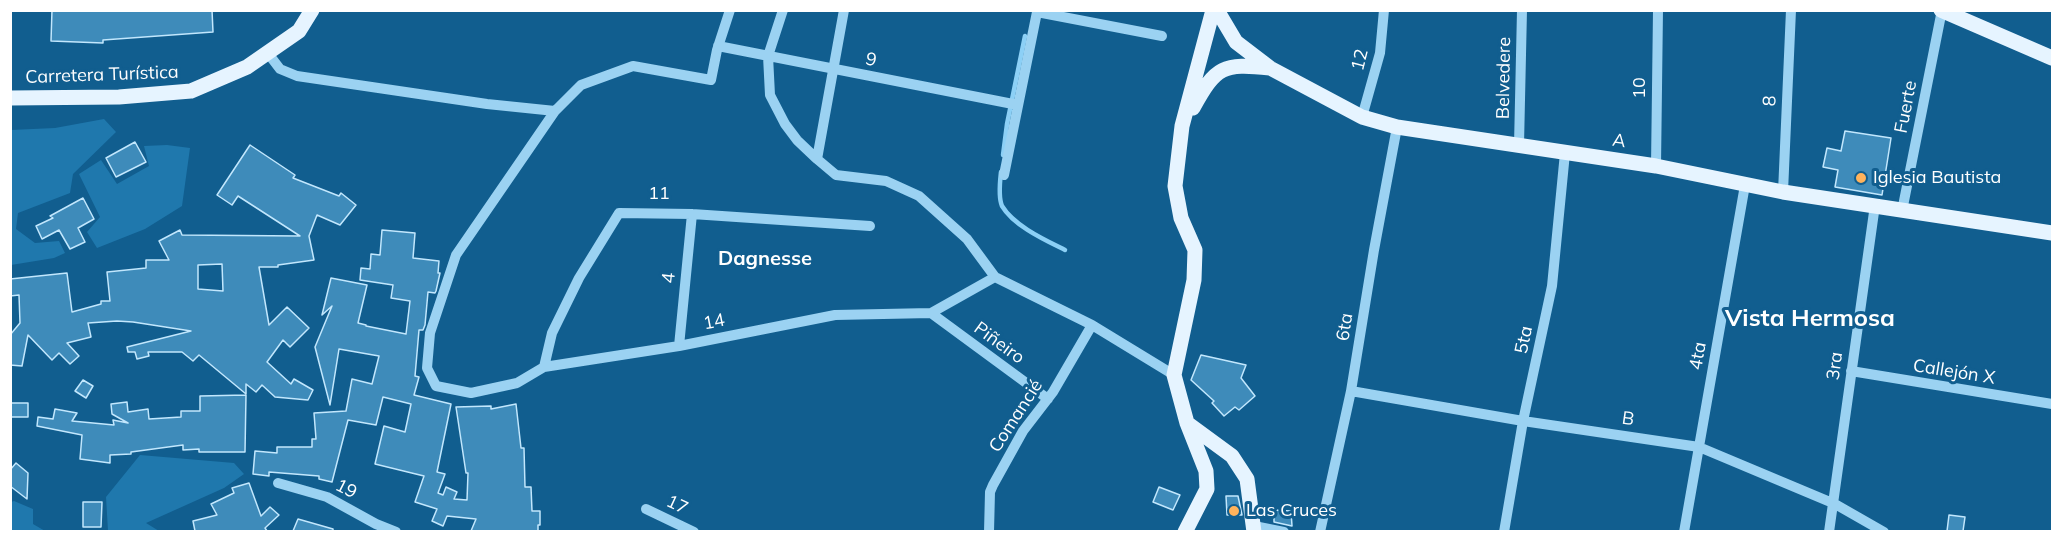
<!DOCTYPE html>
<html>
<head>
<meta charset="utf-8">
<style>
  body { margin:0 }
  #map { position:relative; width:2063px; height:542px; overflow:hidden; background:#115e8f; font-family:Mulish,sans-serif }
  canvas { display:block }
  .frame { position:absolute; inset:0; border:12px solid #fff; pointer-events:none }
</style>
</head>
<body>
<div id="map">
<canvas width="2063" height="542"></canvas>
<div class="frame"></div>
</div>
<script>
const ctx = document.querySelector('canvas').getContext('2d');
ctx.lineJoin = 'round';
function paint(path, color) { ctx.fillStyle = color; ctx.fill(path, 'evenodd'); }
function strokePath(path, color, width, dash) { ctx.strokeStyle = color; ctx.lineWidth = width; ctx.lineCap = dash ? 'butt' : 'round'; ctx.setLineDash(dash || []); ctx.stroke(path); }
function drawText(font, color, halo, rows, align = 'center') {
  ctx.font = font + ' Mulish,sans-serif'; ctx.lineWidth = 6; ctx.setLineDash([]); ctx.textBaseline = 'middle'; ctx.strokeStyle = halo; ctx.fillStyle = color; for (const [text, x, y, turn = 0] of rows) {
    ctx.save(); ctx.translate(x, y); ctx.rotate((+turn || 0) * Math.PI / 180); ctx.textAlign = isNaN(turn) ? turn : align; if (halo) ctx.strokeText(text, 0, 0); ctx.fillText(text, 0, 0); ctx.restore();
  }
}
const green = new Path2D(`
  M 104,119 L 116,132 L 73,174 L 70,193 L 18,213 L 16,229 L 35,243 L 59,241 L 65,253 L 54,258 L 11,265 L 11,130 L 55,128 Z
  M 167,145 L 190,148 L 182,206 L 145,229 L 97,248 L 87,232 L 100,217 L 79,174 L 101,160 L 117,184 L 149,166 L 144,146 Z
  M 140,455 L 234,463 L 244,474 L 224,488 L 146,523 L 159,531 L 108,531 L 106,497 Z
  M 14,501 L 33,509 L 33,524 L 45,531 L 11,531 L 11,502 Z`);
const stream = new Path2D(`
  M 1003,155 L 1007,124 L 1025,36
  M 1001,172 C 1000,181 998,197 1002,206 C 1014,226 1045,240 1065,250`);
const building = new Path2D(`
  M 52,10 L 212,10 L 213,32 L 103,40 L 103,43 L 51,41 Z
  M 1845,131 L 1891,138 L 1882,195 L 1835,187 L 1838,170 L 1823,167 L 1827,148 L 1841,151 Z
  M 135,142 L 146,162 L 116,177 L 106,158 Z
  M 250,145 L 295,175 L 293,178 L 339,196 L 341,193 L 356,205 L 340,225 L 317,215 L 309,236 L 314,260 L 278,265 L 278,267 L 259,267 L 269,325 L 287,307 L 309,328 L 290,347 L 283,340 L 267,362 L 291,384 L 294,379 L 313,390 L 308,400 L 275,397 L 262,385 L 256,392 L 246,384 L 246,394 L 199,355 L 193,361 L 182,352 L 148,352 L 149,356 L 137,359 L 135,352 L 128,352 L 127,347 L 191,331 L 133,322 L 117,321 L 88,323 L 91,337 L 67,343 L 79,356 L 70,364 L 59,353 L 52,360 L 28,335 L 22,366 L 10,365 L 10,335 L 20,323 L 19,295 L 10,296 L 10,279 L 67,273 L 72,312 L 101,304 L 101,301 L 110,301 L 107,272 L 146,268 L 146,260 L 169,260 L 159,241 L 180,230 L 182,235 L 300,236 L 238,196 L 232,205 L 217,195 ZM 222,264 L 223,291 L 198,289 L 198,265 Z
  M 83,198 L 94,219 L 78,228 L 85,242 L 70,249 L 59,230 L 42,239 L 36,226 L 53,218 L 50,216 Z
  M 382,230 L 415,233 L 413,258 L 439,261 L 438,273 L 440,273 L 436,291 L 435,293 L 428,292 L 425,325 L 423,330 L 419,330 L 415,376 L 419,377 L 414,395 L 451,404 L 437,472 L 445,474 L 438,493 L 443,495 L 446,487 L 457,492 L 454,499 L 467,500 L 468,473 L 466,473 L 456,407 L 491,406 L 491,409 L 516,404 L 521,448 L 524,448 L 525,487 L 531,487 L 532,511 L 540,511 L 540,525 L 538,525 L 538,531 L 471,531 L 476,519 L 447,516 L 443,526 L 432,521 L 437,509 L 415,502 L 424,476 L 375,464 L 384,426 L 405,432 L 411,404 L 383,397 L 376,425 L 348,420 L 332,482 L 319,479 L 319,476 L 269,472 L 269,476 L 253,474 L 255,451 L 277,453 L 277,447 L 312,447 L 312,439 L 316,439 L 314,413 L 346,411 L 352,379 L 372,384 L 379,356 L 339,349 L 330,405 L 315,347 L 332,306 L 322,315 L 331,278 L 367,285 L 358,323 L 366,325 L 366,326 L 406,334 L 410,301 L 391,298 L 393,285 L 360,280 L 361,268 L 370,269 L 371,254 L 380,255 Z
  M 1201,355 L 1246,365 L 1241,378 L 1255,396 L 1239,410 L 1235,407 L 1224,416 L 1212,403 L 1214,401 L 1191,380 Z
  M 83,380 L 93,386 L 86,398 L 75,391 Z
  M 246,395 L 245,452 L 199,452 L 199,449 L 183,450 L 183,445 L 131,452 L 131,454 L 110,455 L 110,463 L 80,459 L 82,435 L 37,426 L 38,417 L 53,419 L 55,409 L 77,413 L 72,421 L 114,425 L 113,420 L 128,423 L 112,414 L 111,404 L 127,402 L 128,412 L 148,409 L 149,419 L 181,417 L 181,411 L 200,411 L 200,396 Z
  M 10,403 L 28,403 L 28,417 L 10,417 Z
  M 16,463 L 28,473 L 27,499 L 10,486 L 10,470 Z
  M 249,483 L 261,516 L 270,507 L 279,515 L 265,528 L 267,531 L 195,531 L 193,521 L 217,515 L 211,504 L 234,493 L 232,488 Z
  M 1159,487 L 1180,495 L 1173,510 L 1153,502 Z
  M 1226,496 L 1238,496 L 1242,515 L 1227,515 Z
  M 83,502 L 102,502 L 101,527 L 83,527 Z
  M 1274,510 L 1291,511 L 1292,526 L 1274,522 Z
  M 1949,515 L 1965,517 L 1963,531 L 1947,531 Z
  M 298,519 L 333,529 L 333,531 L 293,531 Z`);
const minor = new Path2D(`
  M 783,10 L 768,56 L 770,95 L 785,124 L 797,140 L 817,159 L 836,175 L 886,181 L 919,196 L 967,239 L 995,277 L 1092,325 L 1174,375
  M 718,46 L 1018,105
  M 267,52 L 280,69 L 297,76 L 487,104 L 555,111 L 581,85 L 633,66 L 711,80 L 717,50 L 730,10
  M 555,111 L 456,255 L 430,333 L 427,368 L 436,386 L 471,393 L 517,383 L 544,367 L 679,346 L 835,315 L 931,313 L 995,277
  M 1362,117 L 1380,53 L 1384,10
  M 1519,145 L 1522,10
  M 817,159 L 844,10
  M 1656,166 L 1658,10
  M 1004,175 L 1037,12 L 1162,36
  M 1783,192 L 1791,10
  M 1902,211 L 1942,10
  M 931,313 L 1048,399
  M 679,346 L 692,214
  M 544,367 L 552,333 L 579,278 L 619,213 L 692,214 L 870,226
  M 1851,371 L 2052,404
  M 1351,391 L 1523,421 L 1699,447 L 1835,504 L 1884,532
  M 278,483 L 327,497 L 376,524 L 396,532
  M 646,509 L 694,532
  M 1254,526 L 1284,532
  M 989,532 L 990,492 L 993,485 L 1023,431 L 1053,392 L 1092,325
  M 1320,532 L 1351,391 L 1374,250 L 1397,127
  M 1504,532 L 1523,421 L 1552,286 L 1565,153
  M 1684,532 L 1745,185
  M 1829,532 L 1875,205`);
const major = new Path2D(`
  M 1217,10 L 1236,42 L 1270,68 L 1362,117 L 1397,127 L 1656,166 L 1783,192 L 2052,233
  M 1941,10 L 2052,58
  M 10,98 L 119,97 L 191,91 L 247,67 L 299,31 L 312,10
  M 1193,108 C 1216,66 1223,63 1270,68
  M 1187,423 L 1232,456 L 1247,479 L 1254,532
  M 1185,532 L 1207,489 L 1206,471 L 1187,423 L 1174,375 L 1194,280 L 1195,250 L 1181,218 L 1175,186 L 1182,126 L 1213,10`);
const markers = [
  [1861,178,6,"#ffb35c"],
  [1234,511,6,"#ffb35c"]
];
const streetNames = [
  ["9",871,60,11],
  ["12",1360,60,-76],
  ["Carretera Turística",102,75,-2],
  ["Belvedere",1504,78,-89],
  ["10",1640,88,-90],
  ["8",1770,101,-88],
  ["Fuerte",1906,107,-79],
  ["A",1619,141,8],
  ["11",659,194],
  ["4",669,278,-84],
  ["14",714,322,-11],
  ["6ta",1345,327,-81],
  ["5ta",1524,340,-78],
  ["Piñeiro",999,343,36],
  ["4ta",1698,356,-80],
  ["3ra",1835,366,-82],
  ["Callejón X",1954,372,9],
  ["Comancié",1016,416,-57],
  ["B",1628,419,8],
  ["19",346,489,27],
  ["17",677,505,25]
];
const poiNames = [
  ["Iglesia Bautista",1873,178],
  ["Las Cruces",1246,511]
];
const neighbourhoodNames = [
  ["Dagnesse",765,259]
];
const districtNames = [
  ["Vista Hermosa",1810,319]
];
paint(green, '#1f78ad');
strokePath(stream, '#8cd0f6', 4.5);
paint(building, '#3e8bba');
strokePath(building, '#c2e7fd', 1.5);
strokePath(minor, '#9bd2f2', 10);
strokePath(major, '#e6f4ff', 15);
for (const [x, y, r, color] of markers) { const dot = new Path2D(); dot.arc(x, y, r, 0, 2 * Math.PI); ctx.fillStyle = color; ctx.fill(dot); strokePath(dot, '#115e8f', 2); }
drawText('18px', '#fff', '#115e8f', streetNames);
drawText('18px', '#fff', '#115e8f', poiNames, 'left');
drawText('bold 20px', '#fff', '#115e8f', neighbourhoodNames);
drawText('bold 24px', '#fff', '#115e8f', districtNames);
</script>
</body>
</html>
